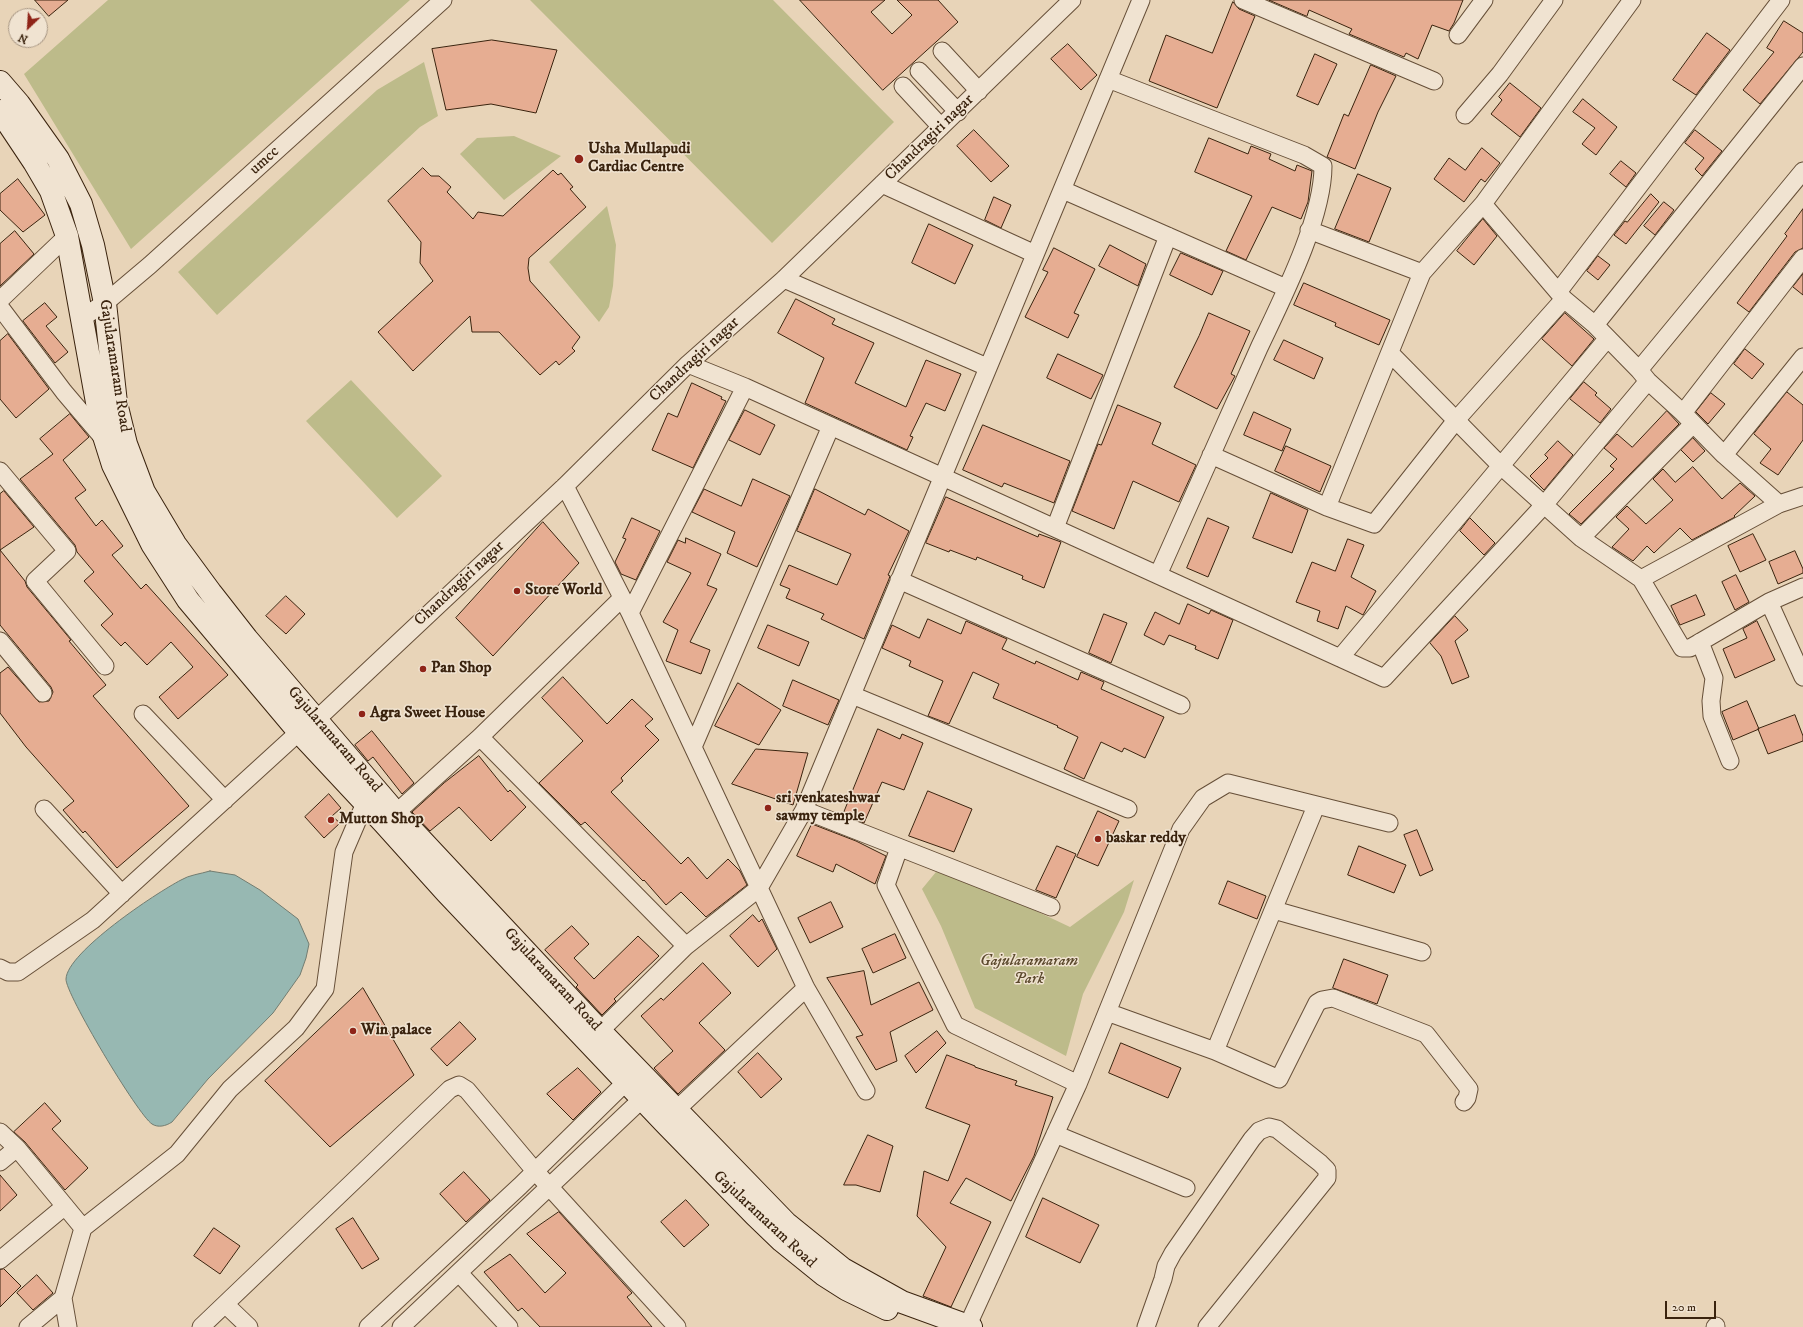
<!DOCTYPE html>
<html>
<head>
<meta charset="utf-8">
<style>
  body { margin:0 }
  #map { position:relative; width:1803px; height:1327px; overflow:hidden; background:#e8d4b8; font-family:"IM FELL DW Pica",serif }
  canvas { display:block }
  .north { position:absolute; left:8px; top:8px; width:40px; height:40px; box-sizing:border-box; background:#f0e3d1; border:1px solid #a79683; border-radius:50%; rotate:205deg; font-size:11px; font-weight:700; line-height:16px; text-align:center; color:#3a230e }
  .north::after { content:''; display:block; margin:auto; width:14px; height:18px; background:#8f2418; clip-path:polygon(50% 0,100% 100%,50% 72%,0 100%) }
  .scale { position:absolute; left:1665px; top:1301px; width:51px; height:18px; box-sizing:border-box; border:2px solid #3a230e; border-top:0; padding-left:5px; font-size:12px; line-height:14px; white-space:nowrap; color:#3a230e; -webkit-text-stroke:3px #f0e3d1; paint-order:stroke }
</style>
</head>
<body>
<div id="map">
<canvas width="1803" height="1327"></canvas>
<div class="north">N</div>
<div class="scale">20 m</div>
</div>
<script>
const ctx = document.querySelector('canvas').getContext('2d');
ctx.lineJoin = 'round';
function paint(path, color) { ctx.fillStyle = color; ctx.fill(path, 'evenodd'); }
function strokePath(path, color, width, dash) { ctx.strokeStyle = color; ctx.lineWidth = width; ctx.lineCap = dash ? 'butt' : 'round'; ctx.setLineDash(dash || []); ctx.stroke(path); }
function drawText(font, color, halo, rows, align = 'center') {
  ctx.font = font + ' "IM FELL DW Pica",serif'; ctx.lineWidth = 3; ctx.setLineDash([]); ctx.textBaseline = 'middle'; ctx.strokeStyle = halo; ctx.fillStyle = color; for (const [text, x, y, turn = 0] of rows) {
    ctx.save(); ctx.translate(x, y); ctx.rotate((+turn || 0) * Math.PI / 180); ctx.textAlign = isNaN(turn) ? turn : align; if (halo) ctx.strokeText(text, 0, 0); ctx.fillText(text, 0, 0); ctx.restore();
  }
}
const green = new Path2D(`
  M 108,0 L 410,0 L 131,249 L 24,74 Z
  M 530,0 L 773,0 L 894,122 L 772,243 Z
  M 424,62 L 438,116 L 420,127 L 217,315 L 178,272 L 377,90 Z
  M 514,136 L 561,156 L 504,200 L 460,154 L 477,138 Z
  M 607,206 L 616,245 L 613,286 L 609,307 L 599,322 L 549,262 Z
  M 351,380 L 442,476 L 397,518 L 306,421 Z
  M 936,872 L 979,884 L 1070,927 L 1134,880 L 1124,912 L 1083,994 L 1066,1056 L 975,1008 L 941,926 L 922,889 Z`);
const water = new Path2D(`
  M 210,871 L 235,875 L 260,890 L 298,919 L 309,944 L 306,958 L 300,975 L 273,1013 L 208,1079 L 172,1122 C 166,1126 158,1128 152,1124 C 138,1115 65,993 66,979 C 67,952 156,893 181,880 C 189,875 200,874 210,871 Z`);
const building = new Path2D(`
  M 35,0 L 68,0 L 49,16 Z
  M 800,0 L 885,0 L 871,12 L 892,34 L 912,15 L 897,0 L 938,0 L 958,22 L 883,90 Z
  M 1269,0 L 1463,0 L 1454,23 L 1449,31 L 1432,25 L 1418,59 L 1406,53 L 1404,57 L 1349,34 L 1352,29 L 1309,10 L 1307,16 Z
  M 1233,2 L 1239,9 L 1255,16 L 1217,108 L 1149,81 L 1166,35 L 1212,53 Z
  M 1784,21 L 1803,33 L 1803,52 L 1760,104 L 1743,90 L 1774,52 L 1767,48 Z
  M 1707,33 L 1730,50 L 1696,95 L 1673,80 Z
  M 492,40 L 557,50 L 536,113 L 491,104 L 446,110 L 432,49 Z
  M 1068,44 L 1097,75 L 1081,90 L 1051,59 Z
  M 1315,54 L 1337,64 L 1318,105 L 1297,96 Z
  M 1371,65 L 1396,76 L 1378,112 L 1355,169 L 1327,157 L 1344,114 L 1348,116 Z
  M 1510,83 L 1541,108 L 1520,137 L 1491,114 L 1502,100 L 1499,97 Z
  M 1583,99 L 1617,127 L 1596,155 L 1582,144 L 1595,128 L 1573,112 Z
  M 974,130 L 1009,166 L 991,182 L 957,146 Z
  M 1695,130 L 1722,151 L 1702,176 L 1695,169 L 1704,158 L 1685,143 Z
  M 1209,138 L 1248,154 L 1251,146 L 1271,154 L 1269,159 L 1295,171 L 1297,165 L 1312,171 L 1308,202 L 1301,219 L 1272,207 L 1246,260 L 1226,251 L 1252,196 L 1195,172 Z
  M 1482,148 L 1500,163 L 1485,182 L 1481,179 L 1464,202 L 1434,179 L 1449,158 L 1465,170 Z
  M 1621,161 L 1636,173 L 1626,187 L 1610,174 Z
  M 423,168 L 431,176 L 439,176 L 451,187 L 447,192 L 473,219 L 478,212 L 503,216 L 553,170 L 558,175 L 561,173 L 573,187 L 570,189 L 586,207 L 529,258 L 528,268 L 530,281 L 580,337 L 572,348 L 575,351 L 559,365 L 556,361 L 540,375 L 499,332 L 472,332 L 470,316 L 413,371 L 378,332 L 433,281 L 420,263 L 421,242 L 388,201 Z
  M 1358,174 L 1391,188 L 1369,242 L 1335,229 Z
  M 18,179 L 45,215 L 23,232 L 0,210 L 0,194 Z
  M 1651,194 L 1659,202 L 1626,244 L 1614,235 L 1625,221 L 1627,222 Z
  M 994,197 L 1011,205 L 1001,228 L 985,220 Z
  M 1664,202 L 1674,210 L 1655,235 L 1644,226 Z
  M 1803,209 L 1803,248 L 1795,252 L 1749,312 L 1737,303 L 1787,236 L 1785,234 Z
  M 1483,219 L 1497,236 L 1474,265 L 1457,251 Z
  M 929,224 L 973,245 L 955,284 L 912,263 Z
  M 15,231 L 34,254 L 0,286 L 0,244 Z
  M 1110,245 L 1146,264 L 1138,286 L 1099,266 Z
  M 1054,248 L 1095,269 L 1074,313 L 1079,315 L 1068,338 L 1025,317 L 1048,272 L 1043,270 Z
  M 1181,253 L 1223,271 L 1212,295 L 1170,275 Z
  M 1598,256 L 1610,265 L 1598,280 L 1587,271 Z
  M 1803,274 L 1803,295 L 1793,287 Z
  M 1304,283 L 1390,320 L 1379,345 L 1335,326 L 1336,323 L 1294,305 Z
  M 796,299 L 835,319 L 832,324 L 874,343 L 855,383 L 906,407 L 926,360 L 961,374 L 945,411 L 926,403 L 910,436 L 913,437 L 907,450 L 805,403 L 824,358 L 778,333 Z
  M 45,303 L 57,317 L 46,326 L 68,352 L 55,363 L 23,321 Z
  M 1209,313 L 1250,331 L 1231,374 L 1235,376 L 1217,409 L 1174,387 L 1199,336 Z
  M 1565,313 L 1594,339 L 1572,366 L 1542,339 Z
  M 8,334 L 49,389 L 16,418 L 0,399 L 0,341 Z
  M 1284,340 L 1323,358 L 1314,379 L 1274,360 Z
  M 1745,349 L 1764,364 L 1752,379 L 1734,364 Z
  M 1058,354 L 1103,375 L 1091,399 L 1047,378 Z
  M 1584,382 L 1597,393 L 1595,395 L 1611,409 L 1600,423 L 1570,399 Z
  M 692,383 L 722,397 L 721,399 L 726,401 L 693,468 L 652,450 L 668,413 L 677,417 Z
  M 1787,392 L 1803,405 L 1803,440 L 1778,475 L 1760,463 L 1771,449 L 1754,434 Z
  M 1711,393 L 1725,404 L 1708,424 L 1696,412 Z
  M 1118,405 L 1161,423 L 1152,444 L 1196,465 L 1179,502 L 1133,481 L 1114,529 L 1072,511 L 1098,444 L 1101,445 Z
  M 745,410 L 775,425 L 760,455 L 729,440 Z
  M 1667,411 L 1679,424 L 1581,524 L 1569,514 L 1614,469 L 1610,466 L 1617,459 L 1604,448 L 1617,434 L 1632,447 Z
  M 1254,412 L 1291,429 L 1282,451 L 1244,435 Z
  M 70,414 L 89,437 L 63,460 L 86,490 L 75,498 L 96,526 L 102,520 L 123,546 L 112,555 L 141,589 L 146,584 L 228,675 L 178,719 L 159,697 L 193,667 L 171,642 L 147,665 L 125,642 L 121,646 L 101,625 L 113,614 L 84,581 L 94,572 L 77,552 L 75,545 L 20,479 L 53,454 L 40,439 Z
  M 983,425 L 1070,461 L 1054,503 L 1004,483 L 1002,487 L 963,470 Z
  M 1693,438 L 1705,451 L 1693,462 L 1681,450 Z
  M 1558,441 L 1573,455 L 1544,490 L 1530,476 L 1548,458 L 1545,455 Z
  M 1286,446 L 1331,466 L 1320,492 L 1275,471 Z
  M 1693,467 L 1722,499 L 1740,483 L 1755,496 L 1734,516 L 1735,517 L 1692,540 L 1680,528 L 1654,553 L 1647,546 L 1633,561 L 1612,547 L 1629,529 L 1616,517 L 1627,506 L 1646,524 L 1673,500 L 1653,479 L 1663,469 L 1675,482 Z
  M 753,479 L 790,496 L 757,567 L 727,553 L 735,532 L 692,512 L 704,489 L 741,506 Z
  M 815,489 L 865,515 L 868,509 L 909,531 L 888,575 L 890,576 L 889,579 L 864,639 L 821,619 L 824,614 L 786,598 L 790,589 L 780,585 L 789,565 L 837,585 L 851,554 L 797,531 Z
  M 4,491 L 34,527 L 0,550 L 25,581 L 27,587 L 71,640 L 69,641 L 106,685 L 93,696 L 189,806 L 117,868 L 85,831 L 83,833 L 63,810 L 74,801 L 26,747 L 0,713 L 0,673 L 8,667 L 39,702 L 49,701 L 53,692 L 51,687 L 0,625 L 0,494 Z
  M 1271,493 L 1308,510 L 1292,553 L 1253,538 Z
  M 946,497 L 1038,537 L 1039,534 L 1061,542 L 1044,588 L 1022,579 L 1023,576 L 977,557 L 976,560 L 950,550 L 949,552 L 926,543 Z
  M 632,518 L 660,531 L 636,580 L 621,574 L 615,562 L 626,539 L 623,538 Z
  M 1208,518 L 1229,527 L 1208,577 L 1187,568 Z
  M 1470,518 L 1495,543 L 1484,555 L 1460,531 Z
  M 543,522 L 579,563 L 493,656 L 456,618 Z
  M 1753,534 L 1766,560 L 1740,572 L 1728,546 Z
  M 686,538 L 721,554 L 707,585 L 717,589 L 690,642 L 710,650 L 701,674 L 666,661 L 678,630 L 663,622 L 691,573 L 667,562 L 678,540 L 685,543 Z
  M 1348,539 L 1364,545 L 1351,577 L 1376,591 L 1363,615 L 1346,606 L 1338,629 L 1317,621 L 1320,611 L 1296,602 L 1312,562 L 1335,571 Z
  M 1795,551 L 1803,569 L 1803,573 L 1778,584 L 1769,562 Z
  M 1736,575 L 1749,602 L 1735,610 L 1722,582 Z
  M 1696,595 L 1705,615 L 1680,625 L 1671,606 Z
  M 286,596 L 305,614 L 286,634 L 266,616 Z
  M 1188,604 L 1209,614 L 1211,610 L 1233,620 L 1218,659 L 1195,649 L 1196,646 L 1169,635 L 1164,645 L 1144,635 L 1155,612 L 1179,624 Z
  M 1104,614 L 1127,623 L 1111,663 L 1089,653 Z
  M 1455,616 L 1468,630 L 1455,641 L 1469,677 L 1452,684 L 1441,656 L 1430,643 Z
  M 928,619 L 961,634 L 966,621 L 1007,639 L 1002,649 L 1035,664 L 1036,661 L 1078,680 L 1081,672 L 1104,682 L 1101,689 L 1164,717 L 1145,758 L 1124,748 L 1122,752 L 1101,742 L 1084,779 L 1064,769 L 1078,737 L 1057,727 L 1058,726 L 993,698 L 999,684 L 973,672 L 949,724 L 928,716 L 943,681 L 909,666 L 911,661 L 882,648 L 892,625 L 919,638 Z
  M 1757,621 L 1775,660 L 1735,678 L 1723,649 L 1747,638 L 1743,629 Z
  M 768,625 L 809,642 L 799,666 L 758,648 Z
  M 563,677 L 607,724 L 632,699 L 653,719 L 645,726 L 659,740 L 621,778 L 623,781 L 611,792 L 681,864 L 688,857 L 707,879 L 728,859 L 740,871 L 747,885 L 706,917 L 681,892 L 666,905 L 644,880 L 643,881 L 585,822 L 581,825 L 539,783 L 583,741 L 542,698 Z
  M 793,680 L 839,700 L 828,725 L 783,706 Z
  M 738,683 L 781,710 L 759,745 L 715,726 Z
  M 1747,701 L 1759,729 L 1733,740 L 1722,712 Z
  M 1795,715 L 1803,736 L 1803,741 L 1768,754 L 1758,729 Z
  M 878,729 L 900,739 L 902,734 L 923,743 L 904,790 L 882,782 L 864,823 L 843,815 Z
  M 372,731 L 414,783 L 402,794 L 373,757 L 368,761 L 355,745 Z
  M 756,749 L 808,753 L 793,805 L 732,784 Z
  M 479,756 L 508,792 L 510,790 L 526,807 L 491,841 L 459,807 L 430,831 L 412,812 L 444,783 Z
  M 928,791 L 972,809 L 954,852 L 909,836 Z
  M 329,794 L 341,808 L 332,816 L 340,823 L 324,838 L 305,817 Z
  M 1098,811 L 1119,821 L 1098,866 L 1077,857 Z
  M 812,824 L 856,841 L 886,856 L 875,884 L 836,864 L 833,872 L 797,856 Z
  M 1417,830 L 1433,870 L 1420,876 L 1404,835 Z
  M 1057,846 L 1076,854 L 1056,898 L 1036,890 Z
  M 1359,846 L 1406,865 L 1394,893 L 1348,875 Z
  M 1228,881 L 1266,896 L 1257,919 L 1219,904 Z
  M 831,902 L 843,927 L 810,943 L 798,918 Z
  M 753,915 L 759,922 L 762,919 L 777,949 L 758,967 L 730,936 Z
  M 572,926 L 589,944 L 574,958 L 594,979 L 638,936 L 659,956 L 614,999 L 616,1001 L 602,1015 L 576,987 L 578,985 L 545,950 Z
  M 895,934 L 906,958 L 873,973 L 862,949 Z
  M 1344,959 L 1388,975 L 1377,1004 L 1333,988 Z
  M 703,963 L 731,993 L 699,1023 L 725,1050 L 678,1094 L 654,1068 L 673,1051 L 641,1016 L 661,998 L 663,1000 Z
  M 864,971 L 871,1005 L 919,982 L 933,1010 L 890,1032 L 897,1061 L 876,1070 L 856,1037 L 863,1035 L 827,978 Z
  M 363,988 L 414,1075 L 330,1147 L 265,1081 Z
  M 460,1022 L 476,1039 L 447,1066 L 431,1049 Z
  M 937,1031 L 946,1043 L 916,1073 L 905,1056 Z
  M 1121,1043 L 1181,1068 L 1168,1098 L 1109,1073 Z
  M 758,1053 L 782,1079 L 761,1098 L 738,1072 Z
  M 947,1055 L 975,1066 L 975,1067 L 1017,1081 L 1015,1085 L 1053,1097 L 1034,1156 L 1011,1201 L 966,1178 L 950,1203 L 991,1222 L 951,1307 L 923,1296 L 946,1247 L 917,1216 L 924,1171 L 948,1181 L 970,1125 L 926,1108 Z
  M 578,1068 L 601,1092 L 573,1120 L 547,1094 Z
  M 45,1103 L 61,1121 L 52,1129 L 88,1168 L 65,1190 L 25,1142 L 14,1132 Z
  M 868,1135 L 893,1146 L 880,1192 L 856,1185 L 844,1185 Z
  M 464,1172 L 490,1200 L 466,1222 L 440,1194 Z
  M 0,1175 L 17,1195 L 0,1211 Z
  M 1043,1198 L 1099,1225 L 1080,1263 L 1026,1237 Z
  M 686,1200 L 709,1225 L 684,1247 L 661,1222 Z
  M 559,1212 L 632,1293 L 627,1297 L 652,1327 L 540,1327 L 522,1308 L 518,1311 L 484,1272 L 510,1254 L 545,1293 L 566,1273 L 527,1234 Z
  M 353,1218 L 379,1259 L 362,1269 L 336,1229 Z
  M 214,1228 L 240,1246 L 220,1274 L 194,1256 Z
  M 4,1269 L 21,1286 L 0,1307 L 0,1270 Z
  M 37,1275 L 53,1293 L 33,1310 L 17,1293 Z`);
const street = new Path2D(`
  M 1243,0 L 1434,81
  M 1458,35 L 1484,0
  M 942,51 L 979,91
  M 919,71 L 958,112
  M 1108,79 L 1304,155 L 1323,166 C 1323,219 1282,299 1259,348 C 1225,424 1192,499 1158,575
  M 903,86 L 941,127
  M 1465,115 L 1500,74 L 1554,0
  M 882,184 L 1035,254
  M 1063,190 L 1286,288
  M 1483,204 L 1564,299 L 1595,325 L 1639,370 L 1648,381 L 1683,413 L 1724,455 L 1779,504
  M 1309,230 L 1422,273
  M 784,279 L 987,367
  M 1558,292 L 1781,0
  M 0,300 L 67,236
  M 0,307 L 64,392 L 104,439
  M 83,317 L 105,303 L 150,265 L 443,0
  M 1595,325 L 1803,66
  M 1390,353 L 1501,466 L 1581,538 L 1641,579 L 1682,648 L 1690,648 L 1769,602 L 1803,587
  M 688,364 L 745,387 L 1384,678 L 1544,505 L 1648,381
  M 1639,370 L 1803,171
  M 1683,413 L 1803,258
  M 1211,455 L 1327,507 L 1374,524 L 1457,419 L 1564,299
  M 1724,455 L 1803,357
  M 0,471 L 67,551 L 35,581 L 105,666
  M 565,486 L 630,613 L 806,988 L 866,1091
  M 1327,507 L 1422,273 L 1483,204 L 1632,0
  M 1055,528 L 1168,236
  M 1581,538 L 1693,424
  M 1641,579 L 1779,504 L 1803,496
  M 899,580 L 1181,705
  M 1769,602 L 1803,677
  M 630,613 L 745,387
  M 0,641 L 43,693
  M 1700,642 L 1714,678 L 1711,701 L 1712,716 L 1730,761
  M 1340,658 L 1607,339
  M 852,695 L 1128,809
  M 143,714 L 225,800
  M 316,720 L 565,486 L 688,364 L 784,279 L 1072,0
  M 480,737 L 686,946
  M 693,747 L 831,426
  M 44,809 L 122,894
  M 804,810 L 1051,907
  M 396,813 L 480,737 L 622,598
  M 899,848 L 886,885 L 955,1025 L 1078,1084
  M 1274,910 L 1422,952
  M 0,968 L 8,972 L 18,972 L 93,920 L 299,732
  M 1107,1012 L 1215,1051 L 1279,1079 L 1317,1003 L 1322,1000 L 1333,998 L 1426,1034 L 1469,1089 L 1467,1098 L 1464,1102
  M 600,1031 L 686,946 L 759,888 L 804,810 L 1141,0
  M 1215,1051 L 1316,806
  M 676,1110 L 806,988
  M 0,1132 L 17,1148 L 83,1228
  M 1055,1134 L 1186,1188
  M 0,1162 L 17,1148
  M 0,1260 L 65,1206
  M 459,1273 L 509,1327
  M 225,1304 L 249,1327
  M 28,1327 L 63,1298
  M 68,1327 L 63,1298 L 83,1228 L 177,1154 L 230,1089 L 296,1028 L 325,989 L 344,852 L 365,803
  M 201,1327 L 450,1089 L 459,1085 L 467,1090 L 535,1171 L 677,1327
  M 368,1327 L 520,1186 L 626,1082
  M 401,1327 L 642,1099
  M 967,1327 L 1078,1084 L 1181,829 L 1203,798 L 1228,783 L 1389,823
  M 1146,1327 L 1163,1279 L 1166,1266 L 1173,1253 L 1252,1139 L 1259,1131 L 1269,1127 L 1277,1129 L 1320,1163 L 1327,1170 L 1327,1178 L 1207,1327
  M 1715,1327 L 1716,1326`);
const secondary = new Path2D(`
  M 0,82 L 19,104 L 58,159 L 81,204 L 93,245 L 105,303 L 116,403 L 126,444 L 144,492 L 175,544 L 211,593 L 247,639 L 396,813 L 600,1031 L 786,1223 L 843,1269 L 902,1302 L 971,1327
  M 0,111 L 34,162 L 51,191 L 67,236 L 102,430 L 113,465 L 152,544 L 188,600 L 299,732 L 384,823 L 446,892 L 665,1123 L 755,1215 L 782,1241 L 824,1275 L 846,1289 L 887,1309`);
const markers = [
  [579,159,5,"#8f2418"],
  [517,591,4,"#8f2418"],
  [423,669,4,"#8f2418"],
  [362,714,4,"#8f2418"],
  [768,808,4,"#8f2418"],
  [331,820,4,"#8f2418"],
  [1098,839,4,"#8f2418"],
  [353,1031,4,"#8f2418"]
];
const streetNames = [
  ["Chandragiri nagar",930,138,-44],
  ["umcc",265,161,-42],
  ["Chandragiri nagar",695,360,-43],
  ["Gajularamaram Road",114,366,81],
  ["Chandragiri nagar",460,584,-43],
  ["Gajularamaram Road",334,740,49],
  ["Gajularamaram Road",552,980,47],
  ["Gajularamaram Road",764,1220,43]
];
const poiNames = [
  ["Usha Mullapudi",588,150],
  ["Cardiac Centre",588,168],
  ["Store World",525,591],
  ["Pan Shop",431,669],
  ["Agra Sweet House",370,714],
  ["sri venkateshwar",776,799],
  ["sawmy temple",776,817],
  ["Mutton Shop",339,820],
  ["baskar reddy",1106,839],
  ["Win palace",361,1031]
];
const parkNames = [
  ["Gajularamaram",1029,962],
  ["Park",1029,980]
];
paint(green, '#bdbb8a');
paint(water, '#97b8b2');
strokePath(water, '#727c70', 1);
paint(building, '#e6ad92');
strokePath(building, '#3a230e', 1);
strokePath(street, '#664f38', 19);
strokePath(secondary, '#3a230e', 24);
strokePath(street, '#f0e3d1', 17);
strokePath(secondary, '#f0e3d1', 22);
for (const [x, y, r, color] of markers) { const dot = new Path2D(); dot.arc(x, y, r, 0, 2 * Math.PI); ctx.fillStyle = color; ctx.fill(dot); strokePath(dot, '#f0e3d1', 1.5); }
drawText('16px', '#3a230e', '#f0e3d1', streetNames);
drawText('bold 16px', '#3a230e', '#f0e3d1', poiNames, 'left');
drawText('italic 16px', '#5b492d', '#f0e3d1', parkNames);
</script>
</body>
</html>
